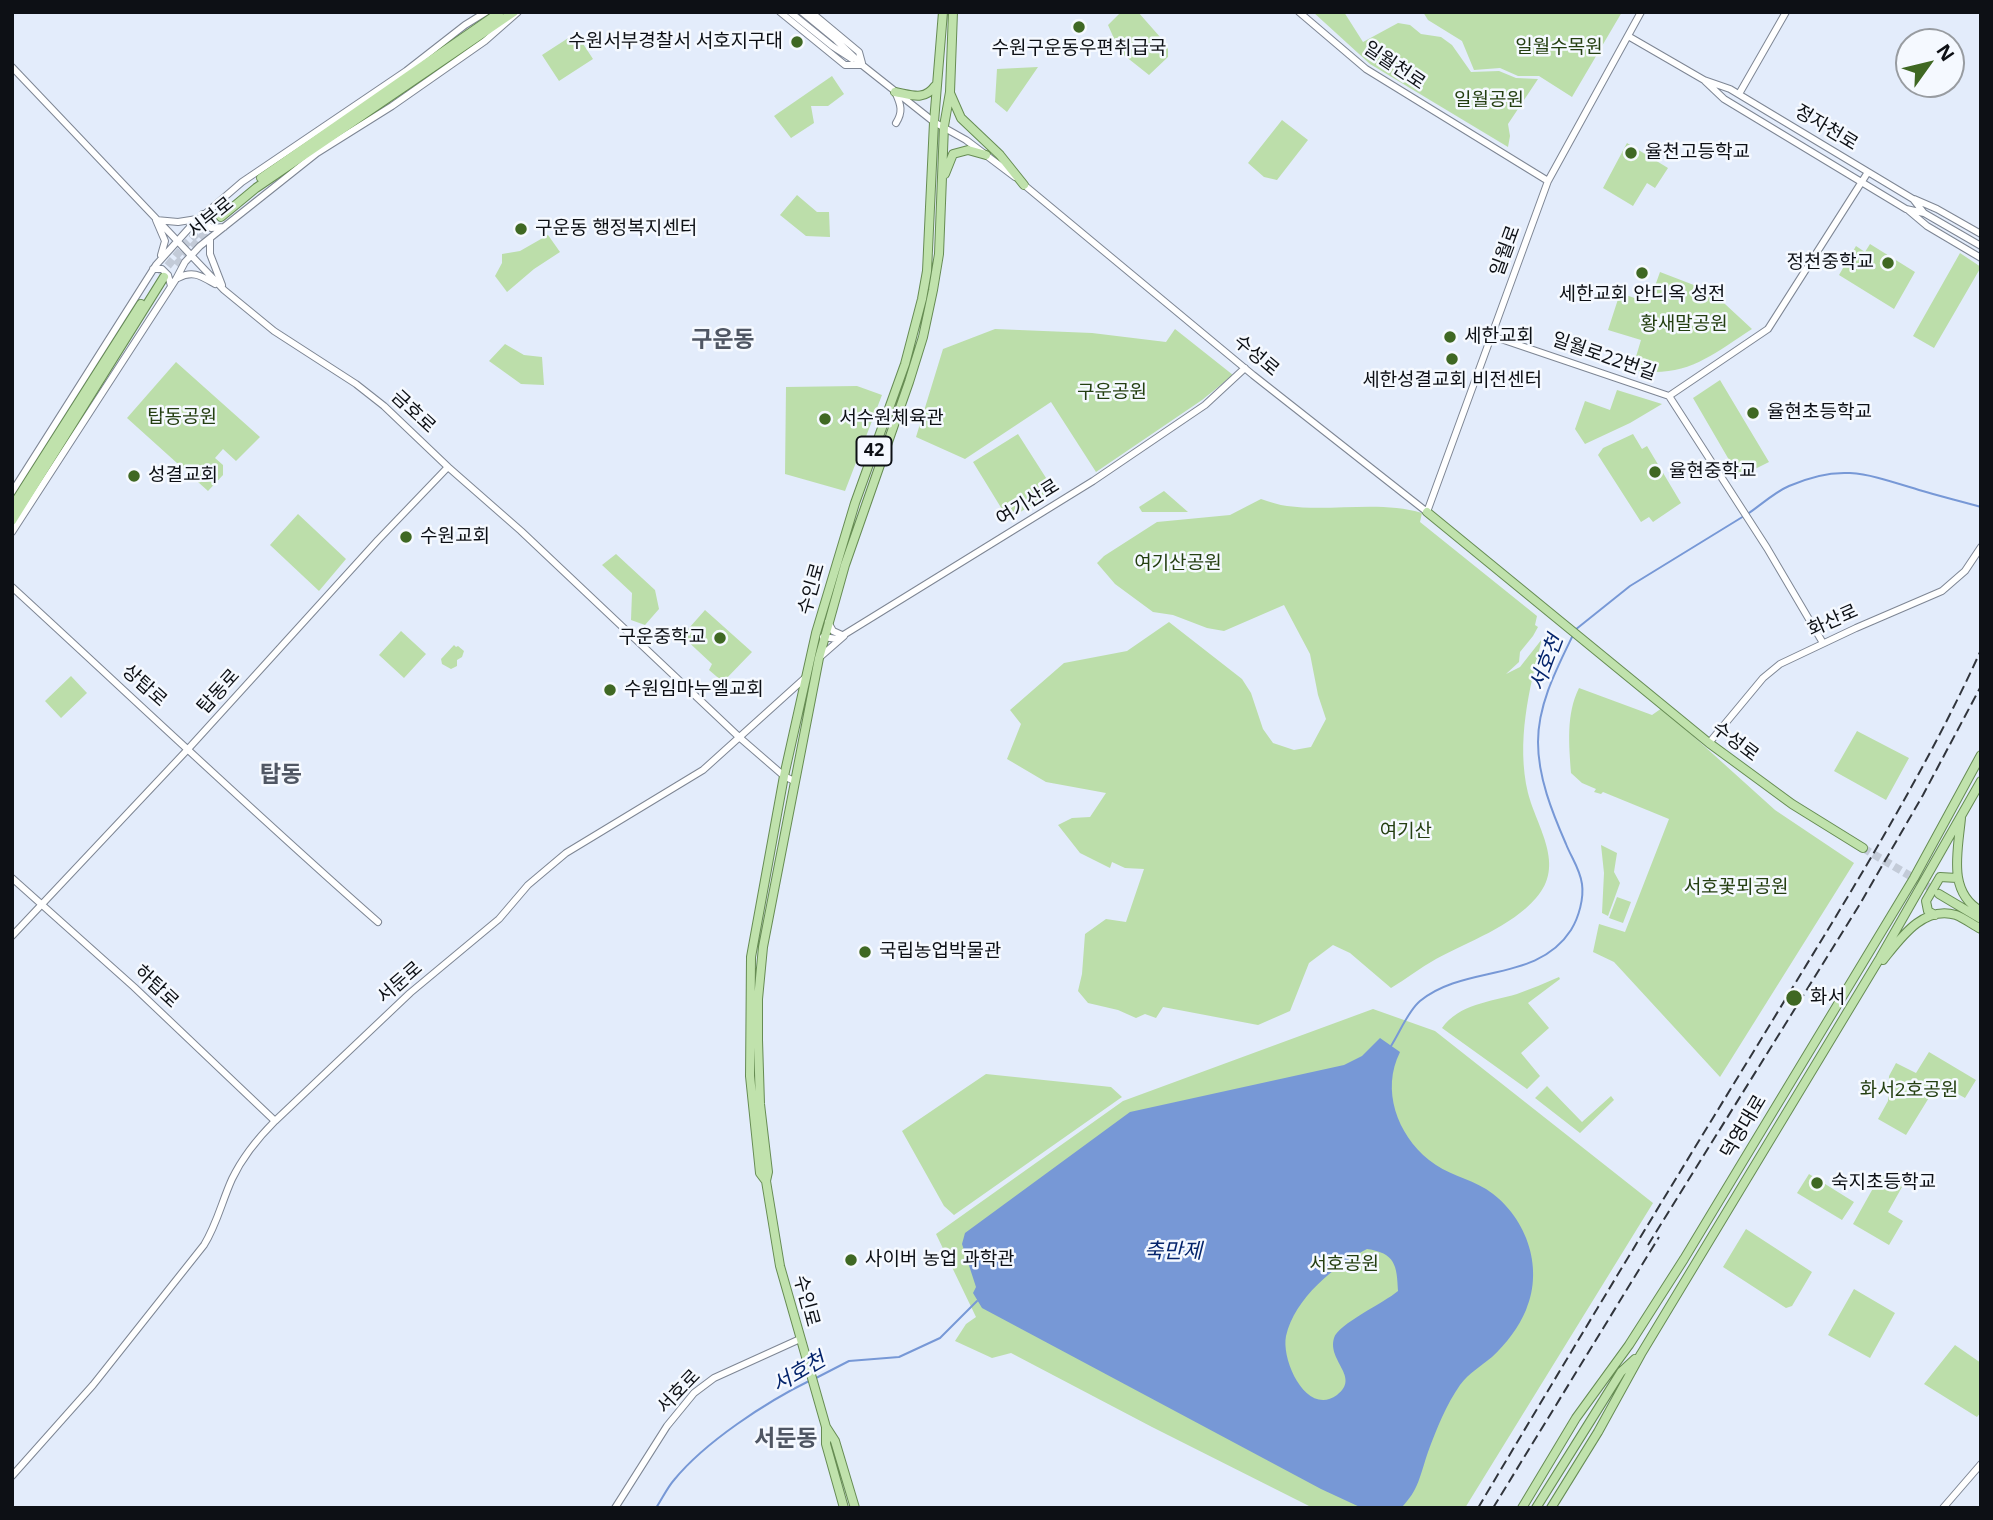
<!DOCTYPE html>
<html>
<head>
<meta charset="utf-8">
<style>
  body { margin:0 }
  #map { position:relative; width:1993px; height:1520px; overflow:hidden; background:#e3ecfb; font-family:"Open Sans",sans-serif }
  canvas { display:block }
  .frame { position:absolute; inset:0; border:14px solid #0d1015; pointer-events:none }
  .north { position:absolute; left:1895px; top:28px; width:70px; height:70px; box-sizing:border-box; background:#f5f9ff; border:2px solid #989ca1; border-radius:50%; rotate:56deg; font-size:19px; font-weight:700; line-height:28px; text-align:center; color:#0d1015 }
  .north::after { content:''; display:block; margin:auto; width:24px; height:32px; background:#3f6823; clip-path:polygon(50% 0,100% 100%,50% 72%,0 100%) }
</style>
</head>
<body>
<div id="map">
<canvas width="1993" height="1520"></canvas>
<div class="frame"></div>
<div class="north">N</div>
</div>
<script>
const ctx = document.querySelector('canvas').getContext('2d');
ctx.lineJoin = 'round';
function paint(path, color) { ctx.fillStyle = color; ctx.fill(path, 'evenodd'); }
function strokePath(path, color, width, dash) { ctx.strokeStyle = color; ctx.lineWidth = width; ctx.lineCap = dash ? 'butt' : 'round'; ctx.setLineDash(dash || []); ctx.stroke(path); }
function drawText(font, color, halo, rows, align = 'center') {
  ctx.font = font + ' "Open Sans","Noto Sans KR",sans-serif'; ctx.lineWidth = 5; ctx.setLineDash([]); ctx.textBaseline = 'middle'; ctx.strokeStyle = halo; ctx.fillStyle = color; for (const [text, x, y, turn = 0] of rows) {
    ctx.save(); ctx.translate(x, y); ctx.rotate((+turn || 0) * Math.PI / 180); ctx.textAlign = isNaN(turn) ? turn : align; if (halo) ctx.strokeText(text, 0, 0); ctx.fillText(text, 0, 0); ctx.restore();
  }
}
const green = new Path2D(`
  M 1121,12 L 1138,12 L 1168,46 L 1168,57 L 1149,75 L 1120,52 L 1108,25 Z
  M 1313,12 L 1344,12 L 1363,42 L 1398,23 L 1410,25 L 1421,34 L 1441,37 L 1452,45 L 1471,72 L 1499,71 L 1516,78 L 1538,79 L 1508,124 L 1510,136 L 1508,147 L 1370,64 Z
  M 1423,12 L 1622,12 L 1572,97 L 1539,76 L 1518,76 L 1500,68 L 1474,70 L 1462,41 L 1428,20 Z
  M 576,33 L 593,59 L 559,81 L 542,55 Z
  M 1038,67 L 1007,112 L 995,102 L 997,69 Z
  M 832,76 L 844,94 L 828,106 L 811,106 L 814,123 L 791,138 L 774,116 Z
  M 1282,120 L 1308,140 L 1277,180 L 1264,177 L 1248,163 Z
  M 1627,143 L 1668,168 L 1655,188 L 1647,183 L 1633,206 L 1603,188 Z
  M 797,195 L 817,212 L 829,212 L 830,237 L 806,236 L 780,215 Z
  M 548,235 L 560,252 L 534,269 L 507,292 L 495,276 L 502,263 L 502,254 L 520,251 Z
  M 1870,244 L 1915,272 L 1894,309 L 1839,275 L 1856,246 L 1865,252 Z
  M 1960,253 L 1981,267 L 1934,348 L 1913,336 Z
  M 1660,272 L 1712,292 L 1752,329 C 1710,356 1686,379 1632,370 L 1641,340 L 1608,330 L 1620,293 L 1649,303 Z
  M 995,329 L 1092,333 L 1166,342 L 1175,329 L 1233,375 L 1202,400 L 1096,472 L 1051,402 L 965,459 L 916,437 L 943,349 Z
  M 505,344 L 524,355 L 542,357 L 544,385 L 521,384 L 489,361 Z
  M 176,362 L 260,437 L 236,461 L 223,449 L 215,458 L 223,465 L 223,475 L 208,491 L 127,418 Z
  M 1720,380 L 1769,462 L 1739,477 L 1693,398 Z
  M 857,386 L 882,395 L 845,491 L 785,474 L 786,387 Z
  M 1617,390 L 1662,404 L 1630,423 L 1585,444 L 1575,429 L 1585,401 L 1610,410 Z
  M 1018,434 L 1055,492 L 1008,519 L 973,462 Z
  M 1633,434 L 1642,449 L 1647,446 L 1681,503 L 1653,522 L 1649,517 L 1641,522 L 1598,455 L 1603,448 Z
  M 1164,491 L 1188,512 L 1142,512 L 1139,507 Z
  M 1261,499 C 1270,502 1279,505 1287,506 C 1331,512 1380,500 1422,513 L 1420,522 L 1537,616 L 1535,625 L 1538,627 L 1533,636 L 1520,652 L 1519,662 L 1506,674 L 1520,667 L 1542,639 C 1529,689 1516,742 1528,793 C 1537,828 1566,865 1536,898 C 1511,927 1469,941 1436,959 C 1420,968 1406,979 1391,988 L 1350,953 L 1333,945 L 1309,963 L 1290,1011 L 1258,1025 L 1163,1007 L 1156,1018 L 1145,1014 L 1136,1018 L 1118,1010 L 1088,1003 L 1078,991 L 1082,974 L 1085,934 L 1106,919 L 1126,922 L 1144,869 L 1125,868 L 1112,862 L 1110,868 L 1080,853 L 1058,825 L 1072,818 L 1090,817 L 1106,793 L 1046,782 L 1007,759 L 1021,724 L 1010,710 L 1064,663 L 1127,651 L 1169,622 L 1242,679 L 1251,693 L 1263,729 L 1273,743 L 1294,750 L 1311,747 L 1326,719 L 1318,695 L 1310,654 L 1284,605 L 1224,631 L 1207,628 L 1173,615 L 1153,612 L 1115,584 L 1097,563 L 1104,556 L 1157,522 L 1230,515 Z
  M 298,514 L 346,559 L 319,591 L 270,545 Z
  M 616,554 L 655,590 L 659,609 L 645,625 L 631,620 L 632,593 L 602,565 Z
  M 705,610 L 752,652 L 723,682 L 709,670 L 712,664 L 682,636 Z
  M 401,631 L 426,654 L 404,678 L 379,655 Z
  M 454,645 L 456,647 L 458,646 L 464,651 L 462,657 L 457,660 L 457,666 L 451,669 L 442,664 L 441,659 Z
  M 71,676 L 87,693 L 61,718 L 45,701 Z
  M 1579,688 L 1652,715 L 1662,708 L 1775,810 L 1854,863 L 1720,1077 L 1614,962 L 1593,952 L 1599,924 L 1625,932 L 1669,819 L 1603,792 L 1601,794 L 1594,792 L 1596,789 L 1582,783 L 1571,773 C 1569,744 1566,714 1579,688 Z
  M 1857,731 L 1909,758 L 1886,800 L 1834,771 Z
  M 1601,845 L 1617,853 L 1614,872 L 1620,883 L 1608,916 L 1602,913 L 1604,873 Z
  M 1617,897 L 1631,902 L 1623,923 L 1609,918 Z
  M 1559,977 L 1560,979 L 1528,1003 L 1549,1028 L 1521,1053 L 1540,1076 L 1527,1089 L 1442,1028 C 1459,1004 1490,1002 1517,994 C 1531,989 1545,983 1559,977 Z
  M 1373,1009 L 1435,1031 L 1653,1203 L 1465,1508 L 1313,1508 L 1152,1427 L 1011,1353 L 992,1358 L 955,1341 L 966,1324 L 976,1317 L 936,1234 L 1123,1101 Z
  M 1929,1052 L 1976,1080 L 1965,1098 L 1938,1083 L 1906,1135 L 1878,1119 L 1888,1101 L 1889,1076 L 1896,1063 L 1916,1073 Z
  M 986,1074 L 1111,1087 L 1122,1097 L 954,1215 L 944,1206 L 902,1131 Z
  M 1547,1086 L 1582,1122 L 1611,1096 L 1614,1100 L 1580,1133 L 1535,1098 Z
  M 1809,1174 L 1854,1202 L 1842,1220 L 1797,1193 Z
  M 1881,1174 L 1902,1187 L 1888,1212 L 1903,1221 L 1889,1245 L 1853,1224 Z
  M 1746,1229 L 1812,1272 L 1792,1306 L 1786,1308 L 1723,1267 Z
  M 1854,1289 L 1895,1313 L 1870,1358 L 1828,1335 Z
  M 1955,1345 L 1981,1363 L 1981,1412 L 1977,1417 L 1924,1384 Z`);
const water = new Path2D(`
  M 1380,1038 L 1400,1052 C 1381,1090 1397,1134 1429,1160 C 1446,1174 1468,1178 1486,1189 C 1525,1214 1545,1266 1526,1310 C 1519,1327 1506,1344 1492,1357 C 1481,1366 1469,1373 1460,1385 C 1446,1405 1437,1428 1428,1452 C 1420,1475 1419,1490 1401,1508 L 1362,1508 L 1321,1489 L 982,1308 L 973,1293 L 976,1287 L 962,1244 L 965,1233 L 1130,1112 L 1344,1065 L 1362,1056 ZM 1367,1249 C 1395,1253 1397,1265 1398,1291 C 1384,1303 1338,1324 1334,1338 C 1327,1361 1361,1377 1337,1395 C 1307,1417 1281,1361 1286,1336 C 1295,1298 1334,1266 1367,1249 Z`);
const stream = new Path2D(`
  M 1749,513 C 1762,504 1775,492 1789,486 C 1841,463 1867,474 1919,490 C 1939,496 1960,501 1981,507
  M 1575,630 L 1630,586 L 1744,516
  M 1391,1046 C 1400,1032 1408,1011 1420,1001 C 1465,964 1537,983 1571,930 C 1579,917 1584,898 1582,884 C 1580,869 1571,857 1566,844 C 1552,812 1538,777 1538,742 C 1538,704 1557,668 1573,635
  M 816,1378 L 849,1361 L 899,1357 L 940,1338 L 977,1301
  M 656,1508 C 662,1499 667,1488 674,1480 C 705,1442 766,1402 811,1380`);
const majorTunnel = new Path2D(`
  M 176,265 L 210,228
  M 160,275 L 186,244 L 217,214
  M 1863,848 L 1939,893`);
const minor = new Path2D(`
  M 780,12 L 845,65 L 861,65
  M 790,12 L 832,46 L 852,59
  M 802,12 L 836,40 L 862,65 L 934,122 L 966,140 L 1015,177
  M 811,12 L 859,52 L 862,63
  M 1299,12 L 1366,69 L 1548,181
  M 1628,36 L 1704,80 L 1730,89 L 1913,199 L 1924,213
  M 12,67 L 224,290 L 274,331 L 356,384 L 384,406 L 448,467 L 521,531 L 739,737 L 784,776 L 794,781
  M 1705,81 L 1724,99 L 1906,209 L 1924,213 L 1981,246
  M 1739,94 L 1786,12
  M 896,123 C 903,112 901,105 896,94
  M 1023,184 L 1253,375 L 1427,512 L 1548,181 L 1641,12
  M 1914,199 L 1937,209 L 1981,234
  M 1908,210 L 1927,226 L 1981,258
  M 203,214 L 205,222 L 211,228 L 224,227
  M 210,239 L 210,254 L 222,285
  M 161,255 L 165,241 L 156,220 L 178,222 L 197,219
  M 153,269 L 162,269 L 168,275 L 171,286
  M 178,278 C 193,270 201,276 215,284
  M 1492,336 L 1669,396 L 1767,548 L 1823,643
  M 1669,396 L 1768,329 L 1868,172
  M 12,492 L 156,265 L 191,226 L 242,182 L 406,71 L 465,25 L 486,12
  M 12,532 L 176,279 L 185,262 L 200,246 L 317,153 L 392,106 L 485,41 L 518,12
  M 12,587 C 134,699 254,813 378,922
  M 823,637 L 837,639 L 1093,481 L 1205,405 L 1245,368
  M 820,657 L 844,636 L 833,631 L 828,622
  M 1709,743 L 1763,678 L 1780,664 L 1856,628 L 1942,591 L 1965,571 L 1981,547
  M 12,878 L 134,987 L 275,1121
  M 12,936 L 189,748 L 378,540 L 448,467
  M 12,1476 L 93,1385 L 204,1245 C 217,1224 222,1201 232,1179 C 243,1156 258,1138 275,1121 L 410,993 L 499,919 L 528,885 L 566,853 L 703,770 L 805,678
  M 615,1508 L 667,1426 L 694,1393 L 714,1378 L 800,1339
  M 1943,1508 L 1981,1464`);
const major = new Path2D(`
  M 895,92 C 912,95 924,101 935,86
  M 950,93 L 961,118 L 1000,155 L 1024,185
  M 945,174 L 953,154 L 968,150 L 986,155
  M 261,178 L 500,12
  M 221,217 L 256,188 L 514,12
  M 12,507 L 141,304
  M 1427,512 L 1709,743 L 1792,804 L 1863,848
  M 12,521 L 164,277
  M 1961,818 C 1958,851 1947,892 1981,911
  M 1939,894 L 1981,919
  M 1935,915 L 1928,911 L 1926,901 L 1940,877 L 1957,878
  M 1883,960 C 1900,939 1923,905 1956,915 C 1964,918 1973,925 1981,929
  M 766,1181 L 760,1173 L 750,1076 L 751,957 L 784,776 L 816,633 L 855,503 L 905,364 L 922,299 L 927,271 L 934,122 L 943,12
  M 826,1427 L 826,1444 L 844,1508
  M 855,1508 L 835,1441 L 826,1427 L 780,1266 L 766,1181 L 768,1172 L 760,1104 L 758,1040 L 758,999 L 763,947 L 819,658 L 845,565 L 909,382 L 923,337 L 933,290 L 939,254 L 944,126 L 950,92 L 953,12
  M 1522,1508 L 1576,1418 L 1629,1345 L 1684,1259 L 1914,878 L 1981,755
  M 1536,1508 L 1621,1372 L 1635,1359
  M 1551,1508 L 1598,1432 L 1641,1354 L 1880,958 L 1981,781`);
const rail = new Path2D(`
  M 1648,1245 L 1860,904 L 1923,795 L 1981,686
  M 1478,1508 C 1570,1353 1663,1199 1757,1046 C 1835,917 1918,788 1981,650
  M 1493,1508 L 1659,1237`);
const markers = [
  [1079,27,7,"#3f6823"],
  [797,42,7,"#3f6823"],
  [1631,153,7,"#3f6823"],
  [521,229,7,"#3f6823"],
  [1888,263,7,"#3f6823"],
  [1642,273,7,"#3f6823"],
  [1450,337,7,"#3f6823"],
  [1452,359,7,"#3f6823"],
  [1753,413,7,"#3f6823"],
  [825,419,7,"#3f6823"],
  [1655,472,7,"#3f6823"],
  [134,476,7,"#3f6823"],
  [406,537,7,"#3f6823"],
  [720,638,7,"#3f6823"],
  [610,690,7,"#3f6823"],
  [865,952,7,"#3f6823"],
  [1794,998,9,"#3f6823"],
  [1817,1183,7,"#3f6823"],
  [851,1260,7,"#3f6823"]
];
const shields = [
  [874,451,35]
];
const shieldNames = [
  ["42",874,451]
];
const poiNames = [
  ["수원서부경찰서 서호지구대",783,42,"right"],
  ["수원구운동우편취급국",1079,49,"center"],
  ["율천고등학교",1645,153],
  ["구운동 행정복지센터",535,229],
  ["정천중학교",1874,263,"right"],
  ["세한교회 안디옥 성전",1642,295,"center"],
  ["세한교회",1464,337],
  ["세한성결교회 비전센터",1452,381,"center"],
  ["율현초등학교",1767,413],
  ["서수원체육관",839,419],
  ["율현중학교",1669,472],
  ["성결교회",148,476],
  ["수원교회",420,537],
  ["구운중학교",706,638,"right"],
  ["수원임마누엘교회",624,690],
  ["국립농업박물관",879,952],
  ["화서",1810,998],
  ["숙지초등학교",1831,1183],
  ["사이버 농업 과학관",865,1260]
];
const parkNames = [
  ["일월수목원",1559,48],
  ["일월공원",1489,101],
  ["황새말공원",1684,325],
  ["구운공원",1112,393],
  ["탑동공원",182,418],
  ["여기산공원",1178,564],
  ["여기산",1406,832],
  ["서호꽃뫼공원",1736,888],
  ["화서2호공원",1909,1091],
  ["서호공원",1344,1265]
];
const streetNames = [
  ["일월천로",1394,66,34],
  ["정자천로",1826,128,31],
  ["서부로",211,218,-39],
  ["일월로",1506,251,-70],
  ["수성로",1256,356,40],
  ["일월로22번길",1604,357,19],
  ["금호로",413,412,43],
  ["여기산로",1028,503,-32],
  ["수인로",812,589,-74],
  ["화산로",1833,621,-24],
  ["상탑로",144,686,42],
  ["탑동로",219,692,-48],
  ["수성로",1735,742,37],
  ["서둔로",400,983,-41],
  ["하탑로",156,987,43],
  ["덕영대로",1744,1127,-59],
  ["수인로",806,1301,75],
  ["서호로",679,1392,-46]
];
const waterNames = [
  ["서호천",1547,663,-69],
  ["축만제",1173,1252],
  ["서호천",799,1373,-30]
];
const quarterNames = [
  ["구운동",723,340],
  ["탑동",281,775],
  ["서둔동",786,1439]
];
paint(green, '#bcdeaa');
paint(water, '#7798d6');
strokePath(stream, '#7798d6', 2);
strokePath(majorTunnel, '#c3cbd8', 8, [8, 4]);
strokePath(minor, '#7e8694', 8);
strokePath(major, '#668c53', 10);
strokePath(minor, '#fff', 6);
strokePath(major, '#c0e2ac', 8);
strokePath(rail, '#31353c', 2, [10, 5]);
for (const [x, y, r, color] of markers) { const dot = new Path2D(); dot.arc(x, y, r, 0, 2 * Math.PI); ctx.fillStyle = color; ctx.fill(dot); strokePath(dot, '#f5f9ff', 2.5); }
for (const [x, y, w] of shields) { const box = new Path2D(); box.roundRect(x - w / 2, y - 14.5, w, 29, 5); ctx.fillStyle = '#f5f9ff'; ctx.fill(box); strokePath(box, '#0d1015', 2); }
drawText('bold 18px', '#0d1015', null, shieldNames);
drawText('19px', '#0d1015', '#f5f9ff', poiNames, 'left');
drawText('19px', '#243f11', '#f5f9ff', parkNames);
drawText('19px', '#0d1015', '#f5f9ff', streetNames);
drawText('italic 21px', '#04246c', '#f5f9ff', waterNames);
drawText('bold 23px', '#4f5663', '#f5f9ff', quarterNames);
</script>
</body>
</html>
